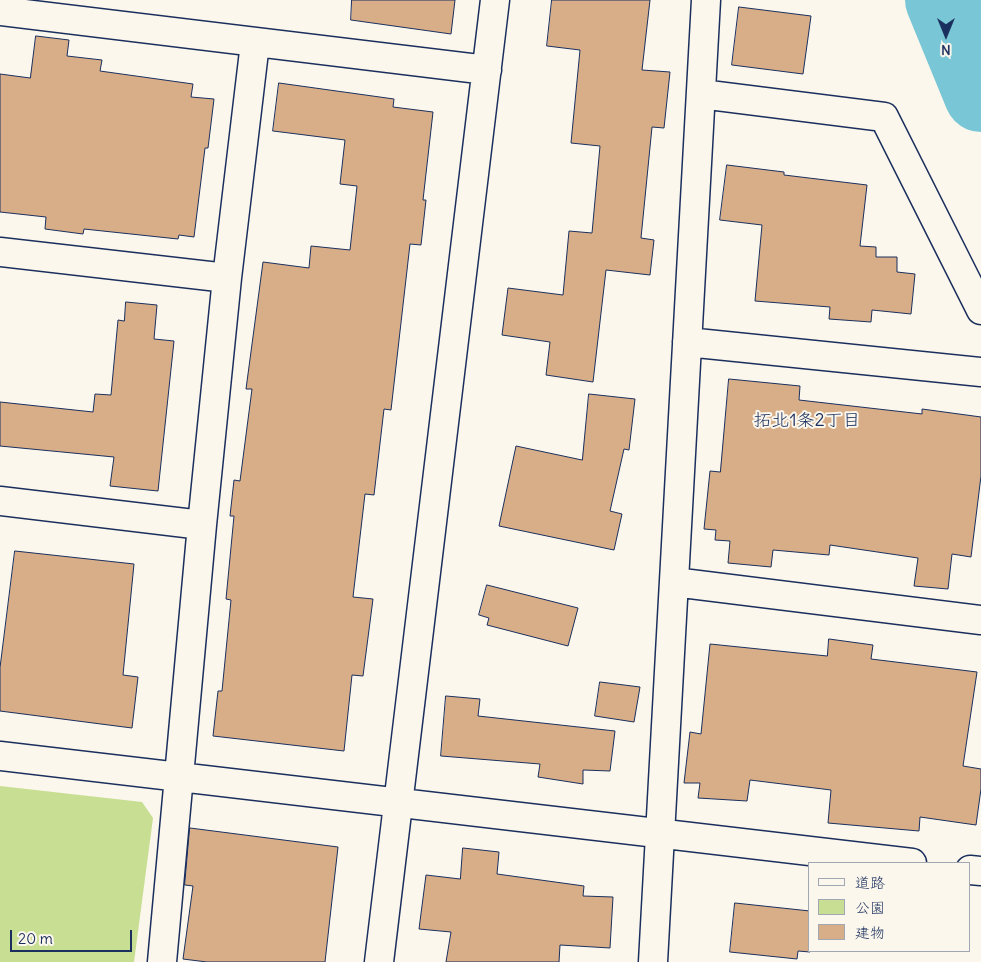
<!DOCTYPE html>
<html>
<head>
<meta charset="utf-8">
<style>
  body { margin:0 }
  #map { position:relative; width:981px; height:962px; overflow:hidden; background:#fbf7ec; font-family:Delius,"Klee One",sans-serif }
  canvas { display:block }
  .legend { position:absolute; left:808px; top:862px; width:162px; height:90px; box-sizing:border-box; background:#fbf7ec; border:1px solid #a1a7b3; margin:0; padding:6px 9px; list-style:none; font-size:15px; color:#1b2f5e }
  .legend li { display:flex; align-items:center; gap:10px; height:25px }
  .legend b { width:25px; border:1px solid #a1a7b3 }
  .north { position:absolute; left:921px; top:10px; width:50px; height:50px; -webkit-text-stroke:4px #fbf7ec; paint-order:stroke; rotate:180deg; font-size:14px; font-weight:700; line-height:20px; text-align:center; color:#1b2f5e }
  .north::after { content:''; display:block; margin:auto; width:18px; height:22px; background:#1b2f5e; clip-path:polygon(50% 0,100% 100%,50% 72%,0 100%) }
  .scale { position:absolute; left:10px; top:930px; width:122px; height:22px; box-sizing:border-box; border:2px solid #1b2f5e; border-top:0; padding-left:6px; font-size:15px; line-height:18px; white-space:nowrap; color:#1b2f5e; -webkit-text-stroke:4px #fbf7ec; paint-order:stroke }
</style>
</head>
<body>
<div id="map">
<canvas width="981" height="962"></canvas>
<ul class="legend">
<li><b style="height:6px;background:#fbf7ec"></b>道路</li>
<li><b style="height:14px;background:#c8de93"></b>公園</li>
<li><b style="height:14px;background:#d7ae88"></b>建物</li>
</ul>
<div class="north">N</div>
<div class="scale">20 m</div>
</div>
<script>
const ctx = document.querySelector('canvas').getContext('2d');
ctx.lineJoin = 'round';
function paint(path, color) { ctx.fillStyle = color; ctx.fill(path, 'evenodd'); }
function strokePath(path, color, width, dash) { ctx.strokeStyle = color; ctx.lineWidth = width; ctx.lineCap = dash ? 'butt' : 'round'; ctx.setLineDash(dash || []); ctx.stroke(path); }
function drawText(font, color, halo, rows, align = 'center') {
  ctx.font = font + ' Delius,"Klee One",sans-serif'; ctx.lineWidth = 4; ctx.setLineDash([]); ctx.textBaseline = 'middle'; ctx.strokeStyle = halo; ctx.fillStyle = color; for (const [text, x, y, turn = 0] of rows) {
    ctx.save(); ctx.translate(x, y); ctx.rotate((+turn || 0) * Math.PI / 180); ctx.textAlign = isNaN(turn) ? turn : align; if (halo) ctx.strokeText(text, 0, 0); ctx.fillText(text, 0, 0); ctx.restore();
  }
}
const green = new Path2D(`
  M 0,786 L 142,802 L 153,818 L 134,962 L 0,962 Z`);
const river = new Path2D(`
  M 942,0 L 981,95`);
const building = new Path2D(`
  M 352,0 L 455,0 L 451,34 L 351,20 Z
  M 552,0 L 650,0 L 642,70 L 670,72 L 664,128 L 652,127 L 641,238 L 654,240 L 650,275 L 606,270 L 593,382 L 546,375 L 550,342 L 502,335 L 508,288 L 563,295 L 569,231 L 592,233 L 600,146 L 571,143 L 580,50 L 547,46 Z
  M 739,7 L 811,16 L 803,74 L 732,65 Z
  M 36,36 L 69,40 L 67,56 L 102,60 L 100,71 L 193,84 L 191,97 L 214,99 L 208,148 L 205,148 L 194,237 L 179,235 L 178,239 L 84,229 L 83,234 L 45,229 L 46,217 L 0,212 L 0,74 L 30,78 Z
  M 279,83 L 394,99 L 393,107 L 433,112 L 423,200 L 426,200 L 421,245 L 410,244 L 391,410 L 384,409 L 374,495 L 365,494 L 353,597 L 373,599 L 363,676 L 352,675 L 344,751 L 213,736 L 218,691 L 222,691 L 231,600 L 226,599 L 234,516 L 230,516 L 234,480 L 240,481 L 252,389 L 246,389 L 263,262 L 309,268 L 311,246 L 350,250 L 357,186 L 340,184 L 345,140 L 273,131 Z
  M 727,165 L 784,172 L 784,175 L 867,185 L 860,246 L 876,247 L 876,257 L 897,257 L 897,272 L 915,274 L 911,314 L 872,310 L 871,322 L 829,319 L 830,307 L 755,301 L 762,225 L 720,220 Z
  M 126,302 L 157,305 L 154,339 L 174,341 L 158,491 L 110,486 L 114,457 L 0,446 L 0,402 L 93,412 L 95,394 L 111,395 L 118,320 L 124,321 Z
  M 729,379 L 800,386 L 799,400 L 922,414 L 922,409 L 981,417 L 981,476 L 971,557 L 952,554 L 948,589 L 914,586 L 918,558 L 830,545 L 829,555 L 773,550 L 771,567 L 728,563 L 730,541 L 715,540 L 716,530 L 704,529 L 710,471 L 720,472 Z
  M 589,394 L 635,399 L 629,450 L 624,449 L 610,511 L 622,514 L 614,550 L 499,526 L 516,446 L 582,460 Z
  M 15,551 L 134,564 L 123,675 L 138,677 L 132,728 L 0,711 L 0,668 Z
  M 487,585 L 578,608 L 568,646 L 487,625 L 489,618 L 479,615 Z
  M 829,639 L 873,645 L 871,659 L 977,672 L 963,766 L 981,769 L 981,789 L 976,825 L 920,817 L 919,831 L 828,823 L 831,790 L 750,780 L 747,801 L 698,798 L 700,783 L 684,783 L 690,732 L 701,734 L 710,644 L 827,656 Z
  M 600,682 L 640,687 L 634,722 L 595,716 Z
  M 446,696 L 480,699 L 478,716 L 615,731 L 610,771 L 583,770 L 583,784 L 538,777 L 540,764 L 441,756 Z
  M 190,828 L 338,847 L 325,962 L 207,962 L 183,959 L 193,886 L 185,885 Z
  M 463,848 L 499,852 L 497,874 L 584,886 L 583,896 L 613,897 L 610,948 L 560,945 L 559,962 L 446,962 L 451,932 L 419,929 L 426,875 L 460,879 Z
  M 735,903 L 810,911 L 810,952 L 798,951 L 797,959 L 730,952 Z`);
const minor = new Path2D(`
  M 0,11 L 487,70
  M 701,94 L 884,117 L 981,310
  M 0,252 L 227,278
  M 687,342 L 981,372
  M 0,501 L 202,525
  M 674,582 L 981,620
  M 0,756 L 912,863
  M 970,870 L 981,871
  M 162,962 L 202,525 L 227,278 L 255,43
  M 379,962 L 495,0
  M 653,962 L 706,0`);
const neighbourhoodNames = [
  ["拓北1条2丁目",807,421]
];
paint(green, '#c8de93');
strokePath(river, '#79c7d6', 74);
paint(building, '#d7ae88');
strokePath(building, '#1b2f5e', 1);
strokePath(minor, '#1b2f5e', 31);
strokePath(minor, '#fbf7ec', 28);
drawText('18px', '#1b2f5e', '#fbf7ec', neighbourhoodNames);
</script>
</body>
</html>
